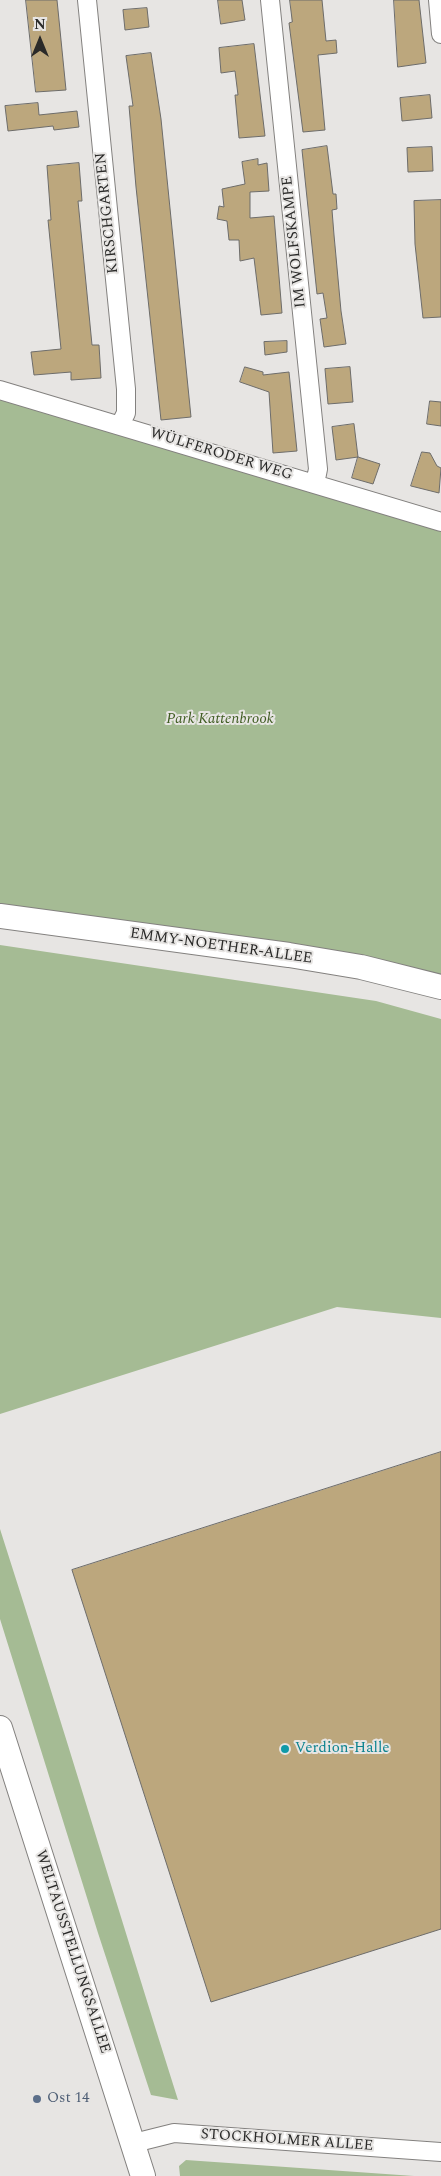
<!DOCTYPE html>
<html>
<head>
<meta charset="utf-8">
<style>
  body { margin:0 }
  #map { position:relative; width:441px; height:2176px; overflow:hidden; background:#e7e5e3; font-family:Spectral,serif }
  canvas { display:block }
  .north { position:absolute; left:15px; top:15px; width:50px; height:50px; -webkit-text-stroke:4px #e7e5e3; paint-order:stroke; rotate:0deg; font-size:14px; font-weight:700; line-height:20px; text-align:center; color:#2a2a29 }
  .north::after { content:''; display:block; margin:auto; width:18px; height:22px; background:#2a2a29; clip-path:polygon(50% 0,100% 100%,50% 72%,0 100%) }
</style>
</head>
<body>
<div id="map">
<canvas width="441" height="2176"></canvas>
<div class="north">N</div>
</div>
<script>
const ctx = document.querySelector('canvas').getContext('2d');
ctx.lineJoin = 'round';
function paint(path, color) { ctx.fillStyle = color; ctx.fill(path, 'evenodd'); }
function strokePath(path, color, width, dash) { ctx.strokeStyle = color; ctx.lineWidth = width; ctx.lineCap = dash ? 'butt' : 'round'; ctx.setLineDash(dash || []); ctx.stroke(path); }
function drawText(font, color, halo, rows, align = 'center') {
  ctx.font = font + ' Spectral,serif'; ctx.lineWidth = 4; ctx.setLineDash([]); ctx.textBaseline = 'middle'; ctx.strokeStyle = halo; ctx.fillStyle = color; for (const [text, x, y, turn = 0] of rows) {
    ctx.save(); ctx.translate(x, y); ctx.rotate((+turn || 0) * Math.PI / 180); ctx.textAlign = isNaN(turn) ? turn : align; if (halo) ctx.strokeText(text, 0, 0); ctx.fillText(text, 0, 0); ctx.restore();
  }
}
const green = new Path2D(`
  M 0,395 L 441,524 L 441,987 L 0,916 Z
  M 0,945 L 376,1001 L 441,1019 L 441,1318 L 337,1307 L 0,1414 Z
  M 0,1529 C 61,1719 118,1910 178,2100 L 151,2095 L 98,1933 L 0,1619 Z
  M 186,2160 L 414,2176 L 180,2176 L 179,2166 Z`);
const building = new Path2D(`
  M 26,0 L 57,0 L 66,90 L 36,92 Z
  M 218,0 L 242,0 L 245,20 L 221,24 Z
  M 290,0 L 322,0 L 326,41 L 336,40 L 337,53 L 318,55 L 325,130 L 303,132 L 289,23 L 292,22 Z
  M 394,0 L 419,0 L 426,63 L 398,67 Z
  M 147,8 L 149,27 L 125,30 L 123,10 Z
  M 254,44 L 265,136 L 239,138 L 235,95 L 238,95 L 235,71 L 221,73 L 219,48 Z
  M 151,53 L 161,119 L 191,417 L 161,420 L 136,187 L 129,106 L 133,106 L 126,56 Z
  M 430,95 L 432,118 L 402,121 L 400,98 Z
  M 38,103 L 39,115 L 77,111 L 79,127 L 54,130 L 53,126 L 8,131 L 5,106 Z
  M 327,146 L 333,194 L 336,194 L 337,209 L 332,210 L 334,235 L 341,311 L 346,344 L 324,347 L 320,319 L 327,318 L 323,293 L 317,294 L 302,150 Z
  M 432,147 L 433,171 L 408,172 L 407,148 Z
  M 258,159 L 258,165 L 267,163 L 269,191 L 250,192 L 250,218 L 274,216 L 282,313 L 261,315 L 254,258 L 240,261 L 239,240 L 229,240 L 227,221 L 217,219 L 219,206 L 224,207 L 222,189 L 245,184 L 242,162 Z
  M 79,163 L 82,201 L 78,201 L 92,345 L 99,345 L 101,378 L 71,380 L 71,372 L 34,375 L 31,352 L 61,349 L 48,220 L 51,220 L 47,166 Z
  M 441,200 L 441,317 L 423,318 L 415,244 L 414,201 Z
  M 287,341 L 287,352 L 265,355 L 264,342 Z
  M 245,367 L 263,372 L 263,375 L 289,372 L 297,451 L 273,453 L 269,392 L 240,382 Z
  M 350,367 L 353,402 L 328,404 L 325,369 Z
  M 430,401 L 441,402 L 441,426 L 427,424 Z
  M 354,424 L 358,457 L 336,460 L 332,427 Z
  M 422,452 L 430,453 L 437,466 L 441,468 L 439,493 L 411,486 Z
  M 358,457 L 380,464 L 373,484 L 352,478 Z
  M 441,1452 L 441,1929 L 211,2002 L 72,1570 Z`);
const street = new Path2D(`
  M 87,0 L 126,389 L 126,413 L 120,425
  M 270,0 L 318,469 L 315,484
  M 438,0 L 441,34
  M 0,390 L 441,522
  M 134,2143 L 174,2133 L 441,2152`);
const secondary = new Path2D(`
  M 0,916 L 289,955 L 361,967 L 441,987
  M 0,1728 L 143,2176`);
const markers = [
  [285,1749,5,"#0f9aa8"],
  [37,2099,5,"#5c6f8a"]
];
const streetNames = [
  ["KIRSCHGARTEN",108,213,-96],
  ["IM WOLFSKAMPE",295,242,-96],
  ["WÜLFERODER WEG",221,455,17],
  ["EMMY-NOETHER-ALLEE",221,947,8],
  ["WELTAUSSTELLUNGSALLEE",72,1952,72],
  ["STOCKHOLMER ALLEE",287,2141,4]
];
const parkNames = [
  ["Park Kattenbrook",220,720]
];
const cultureNames = [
  ["Verdion-Halle",295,1749]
];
const serviceNames = [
  ["Ost 14",47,2099]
];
paint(green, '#a5bb94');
paint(building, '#bca77d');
strokePath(building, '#6d6c6a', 1);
strokePath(street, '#83817f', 20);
strokePath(secondary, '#83817f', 26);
strokePath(street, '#fff', 18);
strokePath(secondary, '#fff', 24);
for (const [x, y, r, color] of markers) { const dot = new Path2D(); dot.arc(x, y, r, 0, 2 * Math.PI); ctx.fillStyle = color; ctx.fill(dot); strokePath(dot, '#e7e5e3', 2); }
drawText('15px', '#2a2a29', '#e7e5e3', streetNames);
drawText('italic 15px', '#405d23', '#e7e5e3', parkNames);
drawText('15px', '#0d838f', '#e7e5e3', cultureNames, 'left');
drawText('15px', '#4e5e75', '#e7e5e3', serviceNames, 'left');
</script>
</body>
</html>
